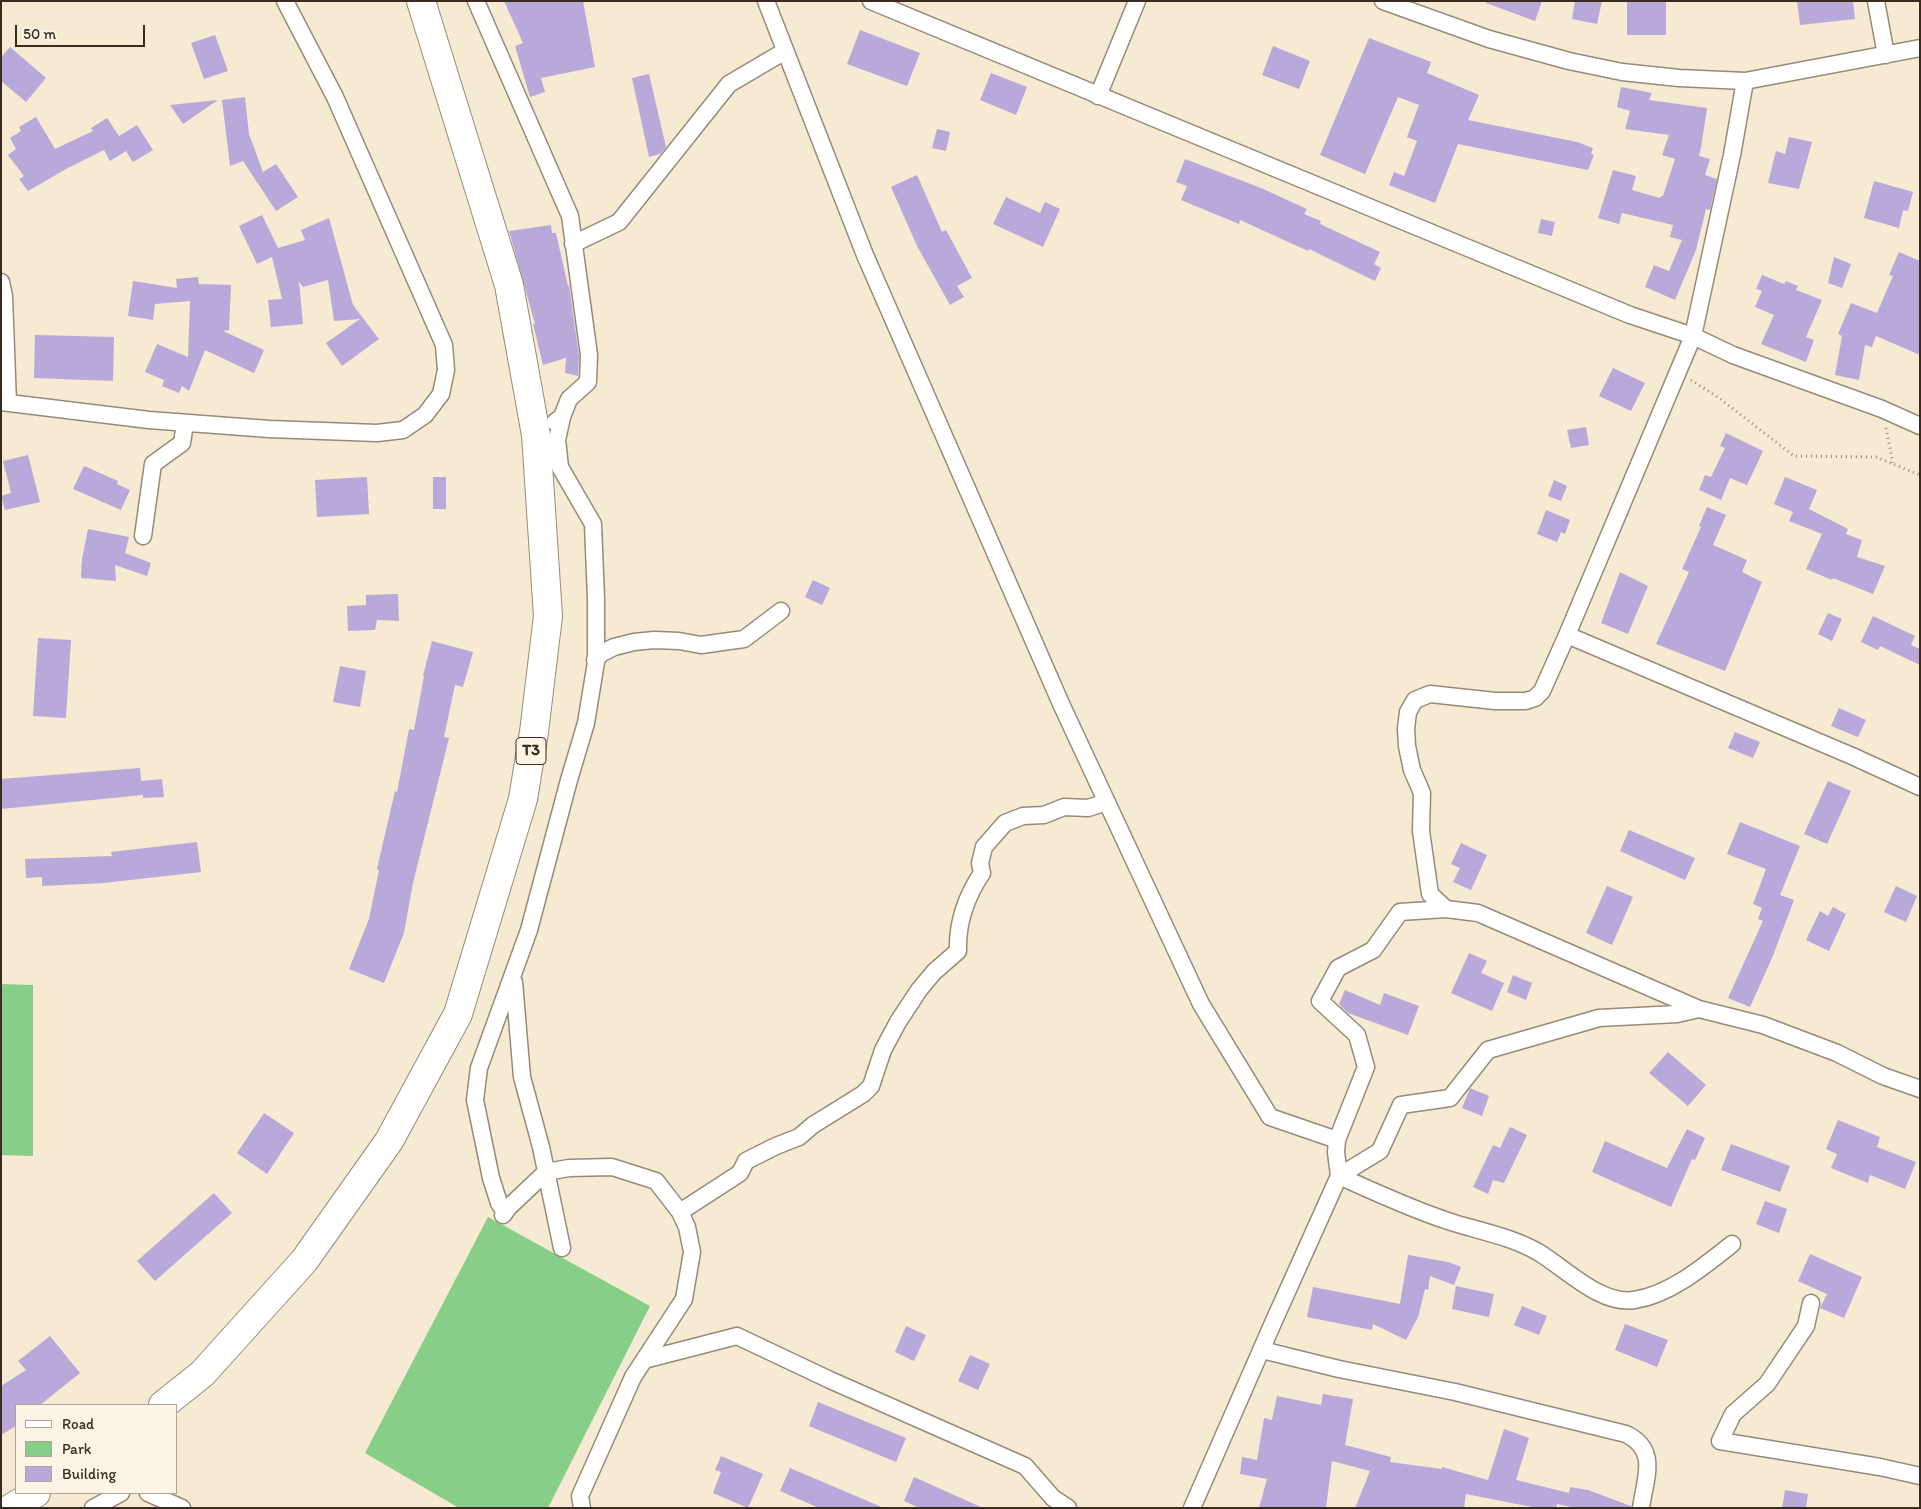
<!DOCTYPE html>
<html>
<head>
<meta charset="utf-8">
<style>
  body { margin:0 }
  #map { position:relative; width:1921px; height:1509px; overflow:hidden; background:#f6ead2; font-family:Itim,sans-serif }
  canvas { display:block }
  .frame { position:absolute; inset:0; border:2px solid #3b2a1e; pointer-events:none }
  .legend { position:absolute; left:15px; top:1404px; width:162px; height:90px; box-sizing:border-box; background:#fcf5e5; border:1px solid #afa495; margin:0; padding:6px 9px; list-style:none; font-size:15px; color:#3b2a1e }
  .legend li { display:flex; align-items:center; gap:10px; height:25px }
  .legend b { width:25px; border:1px solid #afa495 }
  .scale { position:absolute; left:15px; top:25px; width:130px; height:22px; box-sizing:border-box; border:2px solid #3b2a1e; border-top:0; padding-left:6px; font-size:15px; line-height:18px; white-space:nowrap; color:#3b2a1e; -webkit-text-stroke:4px #fcf5e5; paint-order:stroke }
</style>
</head>
<body>
<div id="map">
<canvas width="1921" height="1509"></canvas>
<div class="frame"></div>
<ul class="legend">
<li><b style="height:6px;background:#fff"></b>Road</li>
<li><b style="height:14px;background:#87ce89"></b>Park</li>
<li><b style="height:14px;background:#b8a9da"></b>Building</li>
</ul>
<div class="scale">50 m</div>
</div>
<script>
const ctx = document.querySelector('canvas').getContext('2d');
ctx.lineJoin = 'round';
function paint(path, color) { ctx.fillStyle = color; ctx.fill(path, 'evenodd'); }
function strokePath(path, color, width, dash) { ctx.strokeStyle = color; ctx.lineWidth = width; ctx.lineCap = dash ? 'butt' : 'round'; ctx.setLineDash(dash || []); ctx.stroke(path); }
function drawText(font, color, halo, rows, align = 'center') {
  ctx.font = font + ' Itim,sans-serif'; ctx.lineWidth = 4.5; ctx.setLineDash([]); ctx.textBaseline = 'middle'; ctx.strokeStyle = halo; ctx.fillStyle = color; for (const [text, x, y, turn = 0] of rows) {
    ctx.save(); ctx.translate(x, y); ctx.rotate((+turn || 0) * Math.PI / 180); ctx.textAlign = isNaN(turn) ? turn : align; if (halo) ctx.strokeText(text, 0, 0); ctx.fillText(text, 0, 0); ctx.restore();
  }
}
const green = new Path2D(`
  M 1,984 L 33,985 L 33,1156 L 1,1155 Z
  M 488,1217 L 650,1306 L 548,1508 L 459,1508 L 365,1453 Z`);
const building = new Path2D(`
  M 504,1 L 583,1 L 595,67 L 541,78 L 545,92 L 530,97 L 515,46 L 523,43 Z
  M 1487,1 L 1542,1 L 1535,21 L 1486,3 Z
  M 1575,1 L 1602,1 L 1597,24 L 1572,19 Z
  M 1627,1 L 1666,1 L 1666,35 L 1627,35 Z
  M 1797,1 L 1853,1 L 1855,19 L 1800,25 Z
  M 860,30 L 920,53 L 907,86 L 847,64 Z
  M 215,35 L 228,71 L 204,79 L 191,43 Z
  M 1369,38 L 1431,62 L 1427,73 L 1479,95 L 1468,120 L 1577,142 L 1593,148 L 1591,154 L 1594,155 L 1588,170 L 1458,144 L 1435,203 L 1389,185 L 1394,172 L 1404,176 L 1417,141 L 1407,137 L 1419,105 L 1398,97 L 1365,174 L 1320,155 Z
  M 1273,46 L 1310,61 L 1299,89 L 1262,75 Z
  M 10,47 L 46,78 L 26,102 L 1,81 L 1,57 Z
  M 991,73 L 1027,87 L 1016,115 L 980,100 Z
  M 649,74 L 666,147 L 660,154 L 649,157 L 632,78 Z
  M 1621,87 L 1652,93 L 1649,100 L 1707,108 L 1701,148 L 1699,156 L 1710,159 L 1705,175 L 1717,179 L 1710,210 L 1706,209 L 1696,250 L 1675,300 L 1645,287 L 1654,265 L 1669,271 L 1682,240 L 1670,237 L 1673,225 L 1622,213 L 1619,224 L 1598,218 L 1613,170 L 1636,176 L 1632,190 L 1660,198 L 1661,196 L 1663,196 L 1675,159 L 1662,155 L 1669,135 L 1625,129 L 1630,111 L 1617,107 Z
  M 245,97 L 249,134 L 263,172 L 276,164 L 298,197 L 276,211 L 243,161 L 230,166 L 222,100 Z
  M 218,100 L 183,124 L 170,105 Z
  M 36,117 L 55,149 L 93,131 L 91,128 L 107,118 L 119,136 L 137,125 L 153,150 L 133,162 L 126,151 L 110,161 L 104,150 L 66,169 L 28,191 L 19,179 L 24,176 L 8,155 L 16,149 L 10,138 L 21,131 L 19,127 Z
  M 937,129 L 950,132 L 946,151 L 932,148 Z
  M 1789,137 L 1812,142 L 1799,189 L 1768,183 L 1776,151 L 1785,154 Z
  M 1185,159 L 1261,188 L 1307,209 L 1304,214 L 1321,221 L 1320,224 L 1380,252 L 1374,264 L 1381,268 L 1375,281 L 1309,249 L 1308,251 L 1240,220 L 1239,224 L 1181,200 L 1187,186 L 1176,182 Z
  M 917,175 L 942,232 L 946,230 L 972,278 L 957,286 L 964,297 L 950,305 L 917,246 L 891,187 Z
  M 1874,181 L 1913,192 L 1908,211 L 1903,210 L 1899,228 L 1864,218 Z
  M 1006,197 L 1040,213 L 1045,202 L 1060,209 L 1043,247 L 993,224 Z
  M 262,215 L 278,248 L 305,240 L 301,230 L 329,218 L 353,305 L 379,339 L 342,366 L 326,343 L 360,319 L 334,321 L 328,280 L 303,287 L 299,282 L 303,324 L 271,327 L 268,300 L 282,299 L 272,257 L 257,264 L 239,226 Z
  M 1541,219 L 1555,222 L 1552,236 L 1538,233 Z
  M 551,225 L 552,233 L 556,233 L 568,286 L 569,285 L 579,356 L 578,376 L 565,373 L 566,358 L 543,365 L 533,324 L 535,324 L 509,231 Z
  M 1899,252 L 1920,261 L 1920,355 L 1876,336 L 1872,347 L 1865,345 L 1859,380 L 1835,375 L 1842,336 L 1838,334 L 1851,303 L 1877,313 L 1893,276 L 1889,275 Z
  M 1834,257 L 1851,264 L 1842,288 L 1828,283 Z
  M 1762,275 L 1784,284 L 1786,281 L 1798,286 L 1796,290 L 1822,300 L 1806,337 L 1814,340 L 1806,362 L 1761,344 L 1774,315 L 1755,307 L 1762,291 L 1756,289 Z
  M 198,277 L 199,284 L 231,285 L 229,330 L 223,331 L 264,350 L 254,373 L 205,350 L 189,391 L 182,386 L 179,393 L 162,386 L 164,380 L 145,372 L 157,344 L 188,357 L 190,301 L 155,304 L 153,320 L 128,316 L 133,281 L 177,288 L 176,279 Z
  M 35,335 L 114,337 L 113,381 L 34,378 Z
  M 1613,368 L 1645,383 L 1631,411 L 1599,396 Z
  M 1586,427 L 1589,445 L 1571,448 L 1567,430 Z
  M 1726,433 L 1763,451 L 1747,485 L 1730,478 L 1721,500 L 1699,490 L 1705,475 L 1711,477 L 1725,448 L 1720,446 Z
  M 28,455 L 40,502 L 5,510 L 1,496 L 11,493 L 3,461 Z
  M 84,466 L 118,481 L 117,484 L 130,490 L 121,510 L 73,489 Z
  M 367,477 L 369,514 L 317,517 L 315,480 Z
  M 433,477 L 446,477 L 446,509 L 433,509 Z
  M 1785,477 L 1817,490 L 1809,509 L 1848,529 L 1846,534 L 1862,540 L 1857,557 L 1885,566 L 1873,594 L 1833,578 L 1832,580 L 1806,569 L 1822,534 L 1789,521 L 1793,512 L 1774,504 Z
  M 1554,480 L 1567,486 L 1561,501 L 1548,496 Z
  M 1707,507 L 1726,515 L 1713,545 L 1747,560 L 1742,572 L 1762,582 L 1725,671 L 1656,644 L 1689,572 L 1682,569 L 1701,527 L 1699,526 Z
  M 1546,510 L 1570,520 L 1565,534 L 1561,532 L 1557,542 L 1537,534 Z
  M 88,529 L 129,537 L 125,553 L 151,563 L 147,576 L 115,565 L 116,581 L 81,578 L 82,559 Z
  M 1620,572 L 1648,586 L 1628,634 L 1601,623 Z
  M 813,580 L 830,588 L 822,605 L 805,597 Z
  M 398,594 L 399,621 L 377,620 L 375,630 L 348,631 L 347,606 L 366,605 L 366,595 Z
  M 1828,613 L 1842,619 L 1832,641 L 1818,634 Z
  M 1873,616 L 1915,636 L 1911,645 L 1920,649 L 1920,665 L 1880,646 L 1878,650 L 1861,642 Z
  M 38,638 L 71,640 L 66,718 L 33,716 Z
  M 432,641 L 473,652 L 463,687 L 455,685 L 444,737 L 449,738 L 413,883 L 404,933 L 384,983 L 349,969 L 369,919 L 379,870 L 377,869 L 395,791 L 397,792 L 409,729 L 414,730 L 424,676 L 423,676 Z
  M 340,666 L 366,671 L 360,707 L 333,702 Z
  M 1839,708 L 1866,720 L 1858,737 L 1831,726 Z
  M 1735,732 L 1760,742 L 1753,758 L 1728,748 Z
  M 140,768 L 141,781 L 162,779 L 164,797 L 143,798 L 143,795 L 1,809 L 1,779 Z
  M 1828,781 L 1851,791 L 1827,844 L 1804,834 Z
  M 1740,822 L 1800,846 L 1780,895 L 1794,900 L 1772,958 L 1750,1007 L 1728,998 L 1763,921 L 1758,919 L 1762,908 L 1753,904 L 1766,869 L 1727,854 Z
  M 1629,830 L 1695,858 L 1685,880 L 1620,851 Z
  M 197,842 L 201,872 L 104,883 L 42,886 L 42,877 L 26,878 L 25,859 L 112,856 L 111,852 Z
  M 1461,843 L 1487,855 L 1471,890 L 1453,882 L 1460,868 L 1451,864 Z
  M 1607,886 L 1633,897 L 1612,945 L 1586,933 Z
  M 1896,886 L 1917,896 L 1906,922 L 1884,912 Z
  M 1833,907 L 1846,914 L 1829,951 L 1806,940 L 1820,911 L 1828,916 Z
  M 1469,953 L 1487,961 L 1481,973 L 1504,983 L 1492,1011 L 1451,993 Z
  M 1513,975 L 1532,983 L 1526,1000 L 1507,992 Z
  M 1345,990 L 1380,1005 L 1384,993 L 1419,1006 L 1408,1035 L 1348,1013 L 1339,1004 Z
  M 1668,1052 L 1706,1085 L 1688,1106 L 1649,1073 Z
  M 1470,1088 L 1489,1096 L 1482,1116 L 1462,1108 Z
  M 264,1113 L 294,1133 L 267,1174 L 237,1153 Z
  M 1838,1120 L 1880,1137 L 1877,1147 L 1916,1162 L 1905,1189 L 1870,1175 L 1868,1183 L 1831,1168 L 1837,1154 L 1826,1149 Z
  M 1510,1127 L 1527,1135 L 1504,1183 L 1493,1180 L 1488,1194 L 1473,1187 L 1493,1145 L 1500,1148 Z
  M 1687,1129 L 1705,1138 L 1695,1160 L 1692,1159 L 1671,1207 L 1592,1172 L 1605,1141 L 1667,1168 Z
  M 1731,1144 L 1790,1166 L 1780,1192 L 1721,1170 Z
  M 214,1193 L 232,1213 L 155,1281 L 137,1261 Z
  M 1765,1201 L 1787,1209 L 1779,1233 L 1756,1224 Z
  M 1810,1254 L 1862,1277 L 1844,1318 L 1820,1308 L 1827,1294 L 1798,1281 Z
  M 1408,1255 L 1448,1262 L 1461,1267 L 1454,1285 L 1430,1276 L 1428,1290 L 1425,1289 L 1418,1317 L 1406,1340 L 1373,1324 L 1372,1330 L 1307,1317 L 1313,1287 L 1400,1304 Z
  M 1456,1286 L 1494,1294 L 1489,1317 L 1452,1309 Z
  M 1522,1306 L 1547,1316 L 1539,1335 L 1514,1325 Z
  M 1625,1324 L 1668,1340 L 1657,1367 L 1615,1350 Z
  M 906,1326 L 926,1335 L 914,1361 L 895,1352 Z
  M 50,1336 L 80,1373 L 40,1405 L 16,1405 L 16,1426 L 1,1435 L 1,1386 L 26,1370 L 18,1361 Z
  M 970,1355 L 990,1364 L 978,1390 L 958,1381 Z
  M 1323,1394 L 1353,1399 L 1345,1445 L 1391,1457 L 1390,1462 L 1442,1469 L 1442,1467 L 1488,1480 L 1504,1429 L 1529,1438 L 1516,1480 L 1569,1493 L 1570,1487 L 1588,1490 L 1631,1506 L 1631,1508 L 1576,1508 L 1557,1504 L 1556,1508 L 1537,1508 L 1466,1494 L 1464,1508 L 1355,1508 L 1370,1471 L 1332,1461 L 1326,1508 L 1259,1508 L 1267,1479 L 1240,1474 L 1242,1457 L 1257,1460 L 1264,1418 L 1272,1420 L 1277,1396 L 1321,1405 Z
  M 818,1402 L 906,1438 L 896,1462 L 809,1426 Z
  M 721,1456 L 763,1474 L 748,1508 L 713,1493 L 721,1472 L 715,1470 Z
  M 790,1468 L 884,1508 L 819,1508 L 780,1491 Z
  M 914,1477 L 983,1508 L 919,1508 L 904,1501 Z
  M 1785,1490 L 1808,1494 L 1806,1508 L 1782,1508 Z`);
const path = new Path2D(`
  M 1691,380 L 1719,398 L 1794,456 L 1876,457 L 1920,475
  M 1886,428 L 1893,463`);
const street = new Path2D(`
  M 476,1 L 570,216 L 589,355 L 588,382 L 569,399 L 562,417 L 555,422
  M 766,1 L 865,255 L 1062,706 L 1201,1004 L 1270,1117 L 1337,1140
  M 871,1 L 1630,315 L 1693,336 L 1733,355 L 1882,409 L 1920,426
  M 1383,1 L 1489,39 L 1569,61 L 1622,72 L 1679,78 L 1745,81 L 1920,48
  M 1876,1 L 1886,55
  M 1098,96 L 1137,1
  M 573,244 L 619,222 L 729,84 L 785,51
  M 1,282 L 4,296 L 8,403
  M 1,402 L 149,420 L 269,429 L 377,433 L 403,430 L 425,415 L 441,394 L 446,370 L 444,345 L 335,97 L 285,1
  M 143,536 L 153,464 L 182,443 L 185,423
  M 1567,635 L 1852,756 L 1920,787
  M 595,660 L 602,653 L 614,647 L 634,642 L 654,640 L 679,641 L 701,645 L 744,639 L 781,611
  M 1446,909 L 1478,913 L 1699,1009
  M 514,982 L 522,1077 L 541,1147 L 562,1248
  M 1339,1176 L 1336,1152 L 1337,1140 L 1366,1067 L 1357,1035 L 1320,1001 L 1338,968 L 1373,950 L 1400,912 L 1446,909 L 1430,894 L 1421,831 L 1422,793 L 1412,770 L 1407,746 L 1406,729 L 1408,712 L 1415,700 L 1430,694 L 1495,701 L 1526,701 L 1535,698 L 1542,691 L 1567,635 L 1693,336 L 1732,155 L 1745,81
  M 1339,1176 C 1375,1192 1411,1209 1448,1221 C 1478,1231 1510,1236 1538,1252 C 1565,1268 1600,1305 1634,1300 C 1670,1295 1704,1266 1732,1244
  M 505,1212 L 499,1203 L 491,1178 L 475,1100 L 479,1068 L 529,930 L 569,780 L 586,723 L 596,662 L 596,599 L 593,524 L 560,467 L 557,440 L 562,417
  M 503,1215 L 509,1207 L 546,1172 L 569,1168 L 612,1167 L 656,1181 L 680,1212 L 740,1173 L 746,1161 L 776,1146 L 799,1137 L 813,1125 L 863,1094 L 871,1086 L 883,1050 L 898,1022 L 919,990 L 934,972 L 958,951 C 957,922 966,897 982,873 L 980,863 L 984,847 L 1005,823 L 1023,816 L 1044,815 L 1064,807 L 1088,808 L 1107,802
  M 1811,1303 L 1806,1326 L 1767,1384 L 1733,1414 L 1720,1441 L 1880,1467 L 1920,1476
  M 1262,1350 L 1339,1369 L 1455,1392 L 1626,1434 C 1659,1450 1645,1478 1641,1508
  M 644,1360 L 737,1336 L 830,1380 L 1025,1466 L 1053,1498 L 1068,1508
  M 148,1493 L 182,1508
  M 93,1508 L 121,1493
  M 582,1508 L 580,1496 L 633,1377 L 684,1299 L 692,1252 L 687,1227 L 680,1212
  M 1192,1508 L 1273,1323 L 1339,1176 L 1380,1151 L 1401,1105 L 1450,1098 L 1488,1050 L 1599,1018 L 1677,1014 L 1699,1009 L 1763,1025 L 1837,1053 L 1883,1076 L 1920,1089`);
const highway = new Path2D(`
  M 163,1405 L 202,1374 L 304,1261 L 389,1141 L 458,1014 L 523,799 L 534,732 L 548,616 L 536,435 L 509,285 L 421,1
  M 11,1508 L 36,1493`);
const shields = [
  [531,751,30]
];
const shieldNames = [
  ["T3",531,751]
];
paint(green, '#87ce89');
paint(building, '#b8a9da');
strokePath(street, '#988a78', 19);
strokePath(highway, '#988a78', 30);
strokePath(path, '#988a78', 3, [1, 4]);
strokePath(street, '#fff', 16);
strokePath(highway, '#fff', 28);
for (const [x, y, w] of shields) { const box = new Path2D(); box.roundRect(x - w / 2, y - 13.5, w, 27, 4); ctx.fillStyle = '#fcf5e5'; ctx.fill(box); strokePath(box, '#3b2a1e', 1); }
drawText('bold 16px', '#3b2a1e', null, shieldNames);
</script>
</body>
</html>
